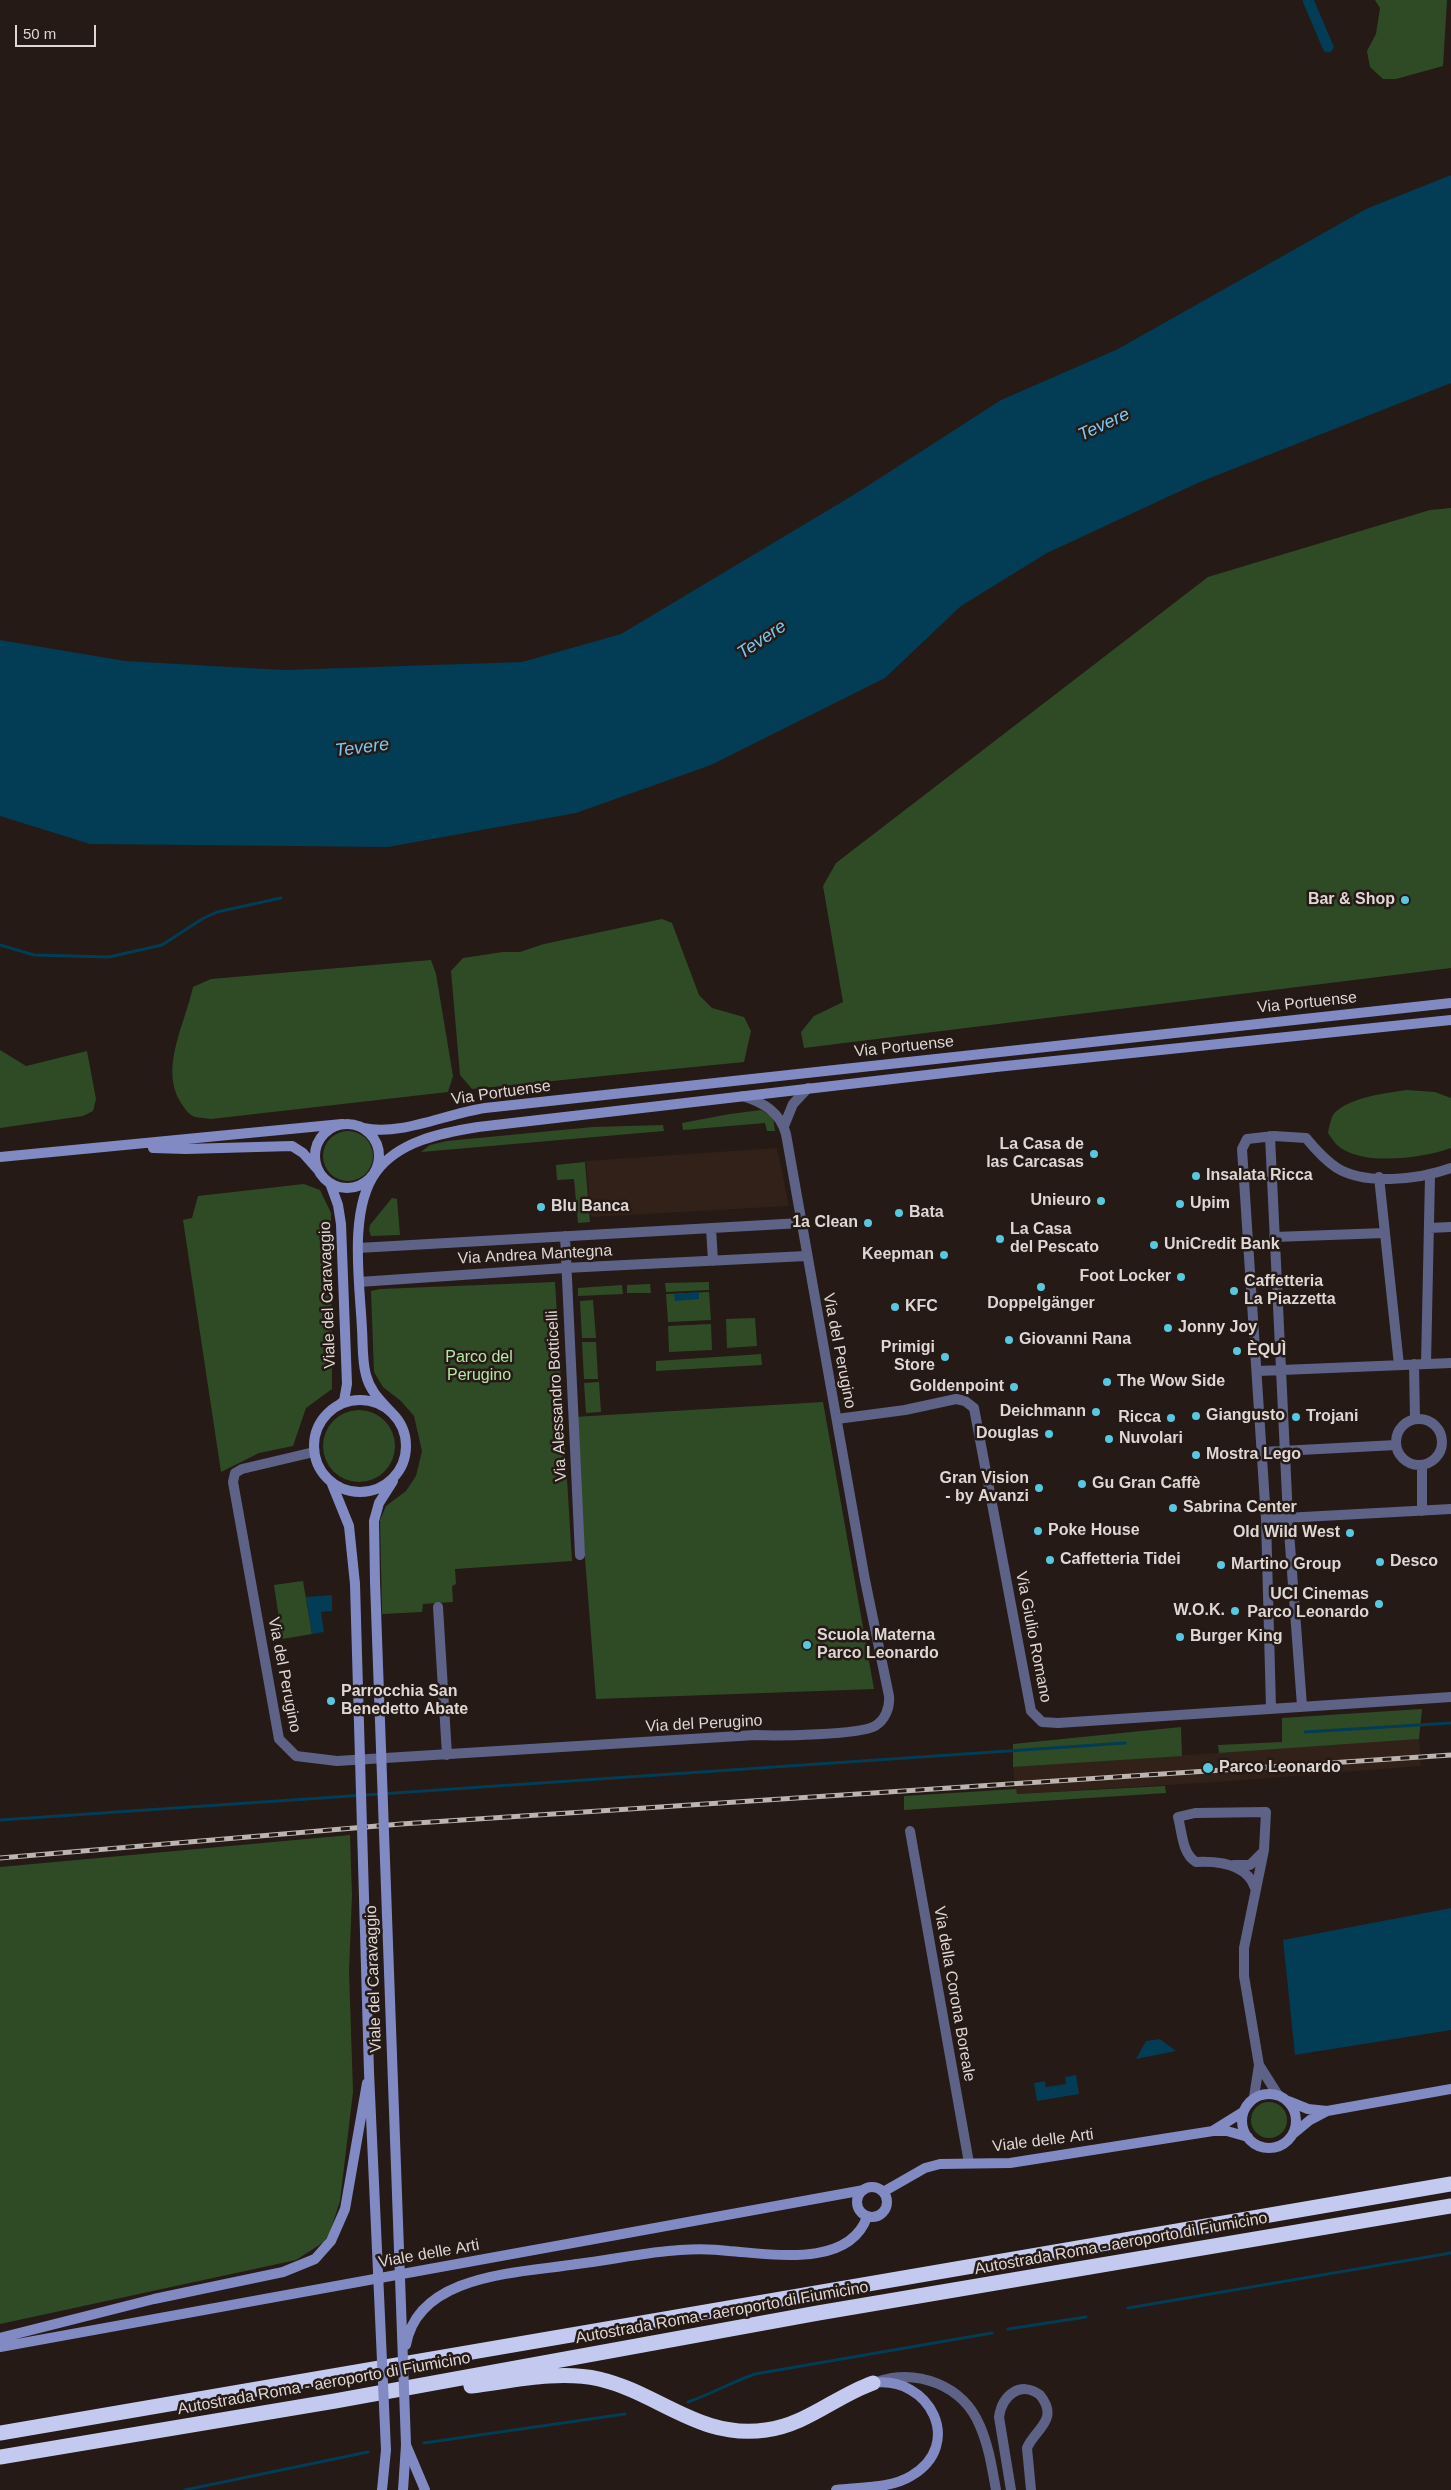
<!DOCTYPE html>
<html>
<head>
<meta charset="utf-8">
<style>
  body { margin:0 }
  #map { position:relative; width:1451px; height:2490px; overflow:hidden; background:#251a15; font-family:Helvetica,sans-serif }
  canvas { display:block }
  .scale { position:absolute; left:15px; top:25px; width:81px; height:22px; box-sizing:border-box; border:2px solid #dfd7d4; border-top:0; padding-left:6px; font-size:15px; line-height:18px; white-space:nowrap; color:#dfd7d4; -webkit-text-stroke:4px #251a15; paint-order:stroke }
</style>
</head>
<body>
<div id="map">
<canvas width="1451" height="2490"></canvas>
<div class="scale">50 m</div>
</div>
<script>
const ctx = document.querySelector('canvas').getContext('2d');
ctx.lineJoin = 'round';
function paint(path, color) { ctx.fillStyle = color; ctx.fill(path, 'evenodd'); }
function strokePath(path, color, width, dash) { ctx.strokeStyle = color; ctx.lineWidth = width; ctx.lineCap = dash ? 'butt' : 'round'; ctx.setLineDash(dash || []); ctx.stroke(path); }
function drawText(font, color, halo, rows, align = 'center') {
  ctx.font = font + ' Helvetica,sans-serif'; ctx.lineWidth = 5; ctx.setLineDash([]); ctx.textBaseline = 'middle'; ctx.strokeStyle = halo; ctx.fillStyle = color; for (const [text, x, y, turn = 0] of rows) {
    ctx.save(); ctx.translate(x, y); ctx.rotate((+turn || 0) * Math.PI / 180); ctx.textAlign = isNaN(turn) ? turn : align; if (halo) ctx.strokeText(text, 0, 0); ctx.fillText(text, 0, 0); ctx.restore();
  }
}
const built = new Path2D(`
  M 777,1148 L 789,1206 L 591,1217 L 586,1161 Z
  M 1419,1739 L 1421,1766 L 1217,1782 L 1016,1794 L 1013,1767 Z`);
const green = new Path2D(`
  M 1375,0 L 1447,0 L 1443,66 L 1396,79 L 1383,79 L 1370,67 L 1367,51 L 1376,34 L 1380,8 Z
  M 1451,508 L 1451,968 L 804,1048 L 801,1032 L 814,1016 L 843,1002 L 823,886 L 836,863 L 1208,577 L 1430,510 Z
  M 662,919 L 672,923 L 699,995 L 712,1008 L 744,1017 L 751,1031 L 744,1062 L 472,1089 L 460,1075 L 451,971 L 463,958 L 503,952 L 520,952 L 544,944 Z
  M 431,960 L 436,974 L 453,1076 L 448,1092 L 211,1119 C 206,1118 200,1118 195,1117 C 189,1115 185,1109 181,1103 C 159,1069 185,1024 193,987 L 211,979 Z
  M 0,1050 L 26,1066 L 87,1051 L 96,1099 L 93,1111 L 83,1116 L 0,1128 Z
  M 1407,1090 L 1435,1092 L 1451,1098 L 1451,1148 C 1424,1158 1361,1167 1337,1145 C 1334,1142 1331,1137 1328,1133 C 1329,1128 1330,1122 1332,1117 C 1342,1098 1387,1093 1407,1090 Z
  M 761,1110 L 773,1117 L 775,1131 L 767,1131 L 765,1123 L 683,1130 L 682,1123 L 730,1114 Z
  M 663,1125 L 664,1131 L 421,1152 L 430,1145 L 447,1141 L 593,1127 Z
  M323 1156a25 25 0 1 1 50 0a25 25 0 1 1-50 0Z
  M 585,1162 L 590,1222 L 578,1223 L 574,1179 L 557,1180 L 556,1165 Z
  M 304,1184 L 320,1190 L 331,1213 L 332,1389 L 306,1408 L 293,1446 L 259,1453 L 221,1472 L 183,1220 L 192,1218 L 198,1196 Z
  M 392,1198 L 397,1199 L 400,1235 L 371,1236 L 369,1230 L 370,1225 Z
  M 555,1282 L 572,1561 L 455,1569 L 456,1584 L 452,1586 L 453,1602 L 423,1604 L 422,1612 L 382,1614 L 380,1520 L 386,1506 L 406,1491 L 416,1476 L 422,1451 L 414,1416 L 401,1401 L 383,1387 L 374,1372 L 371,1291 L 380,1289 Z
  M 709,1282 L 709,1290 L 666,1292 L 665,1283 Z
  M 650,1284 L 651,1293 L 627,1293 L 627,1285 Z
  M 622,1285 L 623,1294 L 578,1296 L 578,1288 Z
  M 709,1292 L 711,1320 L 668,1322 L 666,1294 Z
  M 593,1300 L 596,1338 L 582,1338 L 580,1301 Z
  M 755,1318 L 757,1346 L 727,1348 L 726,1319 Z
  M 711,1324 L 712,1350 L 669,1352 L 668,1326 Z
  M 582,1342 L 596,1342 L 598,1379 L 584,1379 Z
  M 761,1354 L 762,1365 L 656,1371 L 656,1361 Z
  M 599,1382 L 601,1412 L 586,1413 L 584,1383 Z
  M 823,1402 L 874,1689 L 596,1699 L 574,1417 Z
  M323 1446a36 36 0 1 1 72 0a36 36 0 1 1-72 0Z
  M 303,1581 L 312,1634 L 282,1639 L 274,1585 Z
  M 1422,1709 L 1419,1739 L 1219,1753 L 1218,1745 L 1282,1742 L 1282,1718 Z
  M 1181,1727 L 1182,1756 L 1013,1767 L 1013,1744 Z
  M 1165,1786 L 1166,1793 L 904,1810 L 904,1796 L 1016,1789 L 1017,1794 Z
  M 350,1835 L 352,1895 L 349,1971 L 353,2092 L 340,2201 L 330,2232 L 324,2242 L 296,2260 L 0,2324 L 0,1867 Z
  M1251 2120a18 18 0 1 1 36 0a18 18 0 1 1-36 0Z`);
const water = new Path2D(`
  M 1451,175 L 1451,383 L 1200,482 L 1047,553 L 961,606 L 885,678 L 711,765 L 576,813 L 388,847 L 90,844 L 0,816 L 0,640 L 125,661 L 283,670 L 522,662 L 621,634 L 855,494 L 1001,400 L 1118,349 L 1366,209 Z
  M 699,1292 L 699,1299 L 675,1301 L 674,1294 Z
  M 332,1595 L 332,1611 L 321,1612 L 324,1632 L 312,1634 L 306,1597 Z
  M 1451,1908 L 1451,2030 L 1295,2055 L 1283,1940 Z
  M 1160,2039 L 1176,2051 L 1136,2059 L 1146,2041 Z
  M 1076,2075 L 1079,2094 L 1037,2101 L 1034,2083 L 1045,2081 L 1046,2087 L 1066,2084 L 1065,2077 Z`);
const stream = new Path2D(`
  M 0,945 L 34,955 L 109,957 L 162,945 L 202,919 L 217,912 L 281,898
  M 1305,1732 L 1451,1723
  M 0,1820 L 1125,1743
  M 1128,2308 L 1451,2253
  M 1008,2329 L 1086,2317
  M 688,2402 C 711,2394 732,2382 755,2374 L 992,2333
  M 424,2443 L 625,2414
  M 185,2490 L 368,2452`);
const canal = new Path2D(`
  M 1308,0 L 1328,47`);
const street = new Path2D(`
  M 784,1126 L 793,1104 L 808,1088
  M 1270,1136 L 1288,1518 L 1302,1706
  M 1379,1177 L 1399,1365
  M 711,1228 L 713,1261
  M 1429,1228 L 1451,1227
  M 565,1236 L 580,1555
  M 1274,1237 L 1385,1233
  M 358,1248 L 801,1223
  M 359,1282 L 565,1268 L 806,1256
  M 1414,1364 L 1415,1419
  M 1426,1364 L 1430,1176
  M 1258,1371 L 1451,1363
  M1396 1442a23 23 0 1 1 46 0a23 23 0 1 1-46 0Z
  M 837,1419 L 905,1410 L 956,1399 L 965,1401 L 974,1408 L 1031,1711 L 1042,1722 L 1058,1723 L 1451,1697
  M 314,1452 L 242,1469 L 235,1473 L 233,1482 L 279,1739 L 296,1756 L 337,1761 L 755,1735 C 776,1736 860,1735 875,1726 C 885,1720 890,1708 889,1696 L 865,1580 L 786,1134 C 780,1112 764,1103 743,1096
  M 1262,1452 L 1396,1445
  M 1422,1466 L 1422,1511
  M 1266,1519 L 1451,1509
  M 438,1607 L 447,1755
  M 1271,1708 L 1266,1519 L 1242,1149 L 1247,1139 L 1274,1136 L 1306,1138 C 1315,1149 1325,1160 1337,1168 C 1366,1186 1421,1179 1451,1168
  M 910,1831 L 969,2163
  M 1234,1865 L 1250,1865 L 1262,1853
  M 1259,2065 L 1278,2095
  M 1254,2097 L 1259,2065 L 1244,1976 L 1244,1948 L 1264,1850 L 1266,1812 L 1195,1813 L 1178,1817 C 1182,1831 1182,1854 1196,1862 C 1218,1861 1247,1864 1255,1888
  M 876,2382 C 917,2368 963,2385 980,2426 C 989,2447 992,2468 996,2490
  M 1011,2490 L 999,2417 C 1002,2396 1020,2380 1040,2395 C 1060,2420 1035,2429 1027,2448 L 1031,2490`);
const secondary = new Path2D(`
  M315 1156a32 32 0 1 1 64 0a32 32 0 1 1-64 0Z
  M 363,1128 C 402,1136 444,1114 485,1108 L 1451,1003
  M 153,1148 L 186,1149 L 292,1146 L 303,1153 L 319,1171
  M 0,1157 L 342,1124
  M 330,1183 L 338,1205 L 341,1224 L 347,1384 L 344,1401 L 339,1405
  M314 1446a46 46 0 1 1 92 0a46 46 0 1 1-92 0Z
  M 391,1412 C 380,1400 370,1391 366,1375 C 362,1361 363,1344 362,1329 C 360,1285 348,1210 376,1172 C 399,1141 441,1133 478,1127 L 996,1067 L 1451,1020
  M 332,1484 L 349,1526 L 355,1584
  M 375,1582 L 374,1521 L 379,1503 L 393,1481
  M1242 2121a27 27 0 1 1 54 0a27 27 0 1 1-54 0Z
  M 1288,2101 L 1308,2109 L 1327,2111 L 1451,2089
  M 1214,2130 L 1243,2112
  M 1293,2134 L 1310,2120 L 1327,2111
  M857 2202a15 15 0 1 1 30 0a15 15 0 1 1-30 0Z
  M 883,2192 L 925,2168 L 940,2164 L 1010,2163 L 1213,2131 L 1227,2131 L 1248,2137
  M 577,2264 C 611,2260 646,2252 680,2250 C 696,2249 713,2249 729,2251 C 772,2254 849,2268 867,2217
  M 0,2338 L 154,2299 L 283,2272 L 315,2259 L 331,2241 L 345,2209 L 367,2083
  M 0,2347 L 864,2190
  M 406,2445 L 425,2490
  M 836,2490 C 859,2487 890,2489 911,2476 C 965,2445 930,2375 873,2383`);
const highway = new Path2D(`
  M 471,2386 C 512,2381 558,2370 599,2379 C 659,2393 700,2440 766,2430 C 806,2425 836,2396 873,2383
  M 0,2433 L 1451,2184
  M 0,2457 L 335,2401 L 818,2313 L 1451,2206`);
const rail = new Path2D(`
  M 0,1858 L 401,1824 L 1451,1755`);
const secondaryBridge = new Path2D(`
  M 375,1582 L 406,2445 L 403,2490
  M 355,1584 L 369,2072 L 386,2450 L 382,2490
  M 406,2345 C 418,2273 521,2273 577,2264`);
const markers = [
  [1405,900,5,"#56c9e1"],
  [1094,1154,5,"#56c9e1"],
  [1196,1176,5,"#56c9e1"],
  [1101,1201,5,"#56c9e1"],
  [1180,1204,5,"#56c9e1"],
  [541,1207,5,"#56c9e1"],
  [899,1213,5,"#56c9e1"],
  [868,1223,5,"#56c9e1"],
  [1000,1239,5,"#56c9e1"],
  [1154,1245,5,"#56c9e1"],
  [944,1255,5,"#56c9e1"],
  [1181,1277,5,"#56c9e1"],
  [1041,1287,5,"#56c9e1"],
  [1234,1291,5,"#56c9e1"],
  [895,1307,5,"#56c9e1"],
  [1168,1328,5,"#56c9e1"],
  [1009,1340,5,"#56c9e1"],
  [1237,1351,5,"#56c9e1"],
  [945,1357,5,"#56c9e1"],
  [1107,1382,5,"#56c9e1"],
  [1014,1387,5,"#56c9e1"],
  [1096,1412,5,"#56c9e1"],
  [1196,1416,5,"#56c9e1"],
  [1296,1417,5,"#56c9e1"],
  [1171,1418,5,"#56c9e1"],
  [1049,1434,5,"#56c9e1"],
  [1109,1439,5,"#56c9e1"],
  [1196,1455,5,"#56c9e1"],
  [1082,1484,5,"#56c9e1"],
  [1039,1488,5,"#56c9e1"],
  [1173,1508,5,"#56c9e1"],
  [1038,1531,5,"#56c9e1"],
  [1350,1533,5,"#56c9e1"],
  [1050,1560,5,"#56c9e1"],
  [1380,1562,5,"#56c9e1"],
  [1221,1565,5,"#56c9e1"],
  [1379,1604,5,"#56c9e1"],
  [1235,1611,5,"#56c9e1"],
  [1180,1637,5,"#56c9e1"],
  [807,1645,5,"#56c9e1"],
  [331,1701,5,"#56c9e1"],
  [1208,1768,6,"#56c9e1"]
];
const poiNames = [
  ["Bar & Shop",1395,900,"right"],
  ["La Casa de",1084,1145,"right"],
  ["las Carcasas",1084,1163,"right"],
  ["Insalata Ricca",1206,1176],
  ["Unieuro",1091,1201,"right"],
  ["Upim",1190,1204],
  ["Blu Banca",551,1207],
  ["Bata",909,1213],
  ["1a Clean",858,1223,"right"],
  ["La Casa",1010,1230],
  ["del Pescato",1010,1248],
  ["UniCredit Bank",1164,1245],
  ["Keepman",934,1255,"right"],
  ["Foot Locker",1171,1277,"right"],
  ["Caffetteria",1244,1282],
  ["La Piazzetta",1244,1300],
  ["Doppelgänger",1041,1304,"center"],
  ["KFC",905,1307],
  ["Jonny Joy",1178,1328],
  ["Giovanni Rana",1019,1340],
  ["Primigi",935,1348,"right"],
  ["Store",935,1366,"right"],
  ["ÈQUÌ",1247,1351],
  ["The Wow Side",1117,1382],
  ["Goldenpoint",1004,1387,"right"],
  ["Deichmann",1086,1412,"right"],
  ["Giangusto",1206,1416],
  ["Trojani",1306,1417],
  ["Ricca",1161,1418,"right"],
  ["Douglas",1039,1434,"right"],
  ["Nuvolari",1119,1439],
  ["Mostra Lego",1206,1455],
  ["Gran Vision",1029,1479,"right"],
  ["- by Avanzi",1029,1497,"right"],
  ["Gu Gran Caffè",1092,1484],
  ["Sabrina Center",1183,1508],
  ["Poke House",1048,1531],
  ["Old Wild West",1340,1533,"right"],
  ["Caffetteria Tidei",1060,1560],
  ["Desco",1390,1562],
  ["Martino Group",1231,1565],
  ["UCI Cinemas",1369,1595,"right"],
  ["Parco Leonardo",1369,1613,"right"],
  ["W.O.K.",1225,1611,"right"],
  ["Scuola Materna",817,1636],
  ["Parco Leonardo",817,1654],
  ["Burger King",1190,1637],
  ["Parrocchia San",341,1692],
  ["Benedetto Abate",341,1710],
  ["Parco Leonardo",1219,1768]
];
const streetNames = [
  ["Via Portuense",1307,1003,-6],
  ["Via Portuense",904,1047,-6],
  ["Via Portuense",501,1093,-8],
  ["Via Andrea Mantegna",535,1255,-3],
  ["Viale del Caravaggio",328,1295,-92],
  ["Via del Perugino",839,1351,79],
  ["Via Alessandro Botticelli",557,1396,-93],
  ["Via Giulio Romano",1033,1637,79],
  ["Via del Perugino",284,1675,79],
  ["Via del Perugino",704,1724,-3],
  ["Viale del Caravaggio",374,1979,-92],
  ["Via della Corona Boreale",954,1994,80],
  ["Viale delle Arti",1043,2141,-7],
  ["Autostrada Roma - aeroporto di Fiumicino",1121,2244,-10],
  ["Viale delle Arti",429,2254,-10],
  ["Autostrada Roma - aeroporto di Fiumicino",722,2313,-10],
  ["Autostrada Roma - aeroporto di Fiumicino",324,2384,-10]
];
const parkNames = [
  ["Parco del",479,1358],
  ["Perugino",479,1376]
];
const waterNames = [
  ["Tevere",1104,425,-25],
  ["Tevere",762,640,-34],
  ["Tevere",362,748,-7]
];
paint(built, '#322119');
paint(green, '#2f4b26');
paint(water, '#023c55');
strokePath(stream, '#023c55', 3);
strokePath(canal, '#023c55', 11);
strokePath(street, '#5d6286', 10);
strokePath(secondary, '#828ac4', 10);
strokePath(highway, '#c4caef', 15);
strokePath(rail, '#bcb4b0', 5);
strokePath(rail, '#251a15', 3, [9]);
strokePath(secondaryBridge, '#828ac4', 10);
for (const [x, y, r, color] of markers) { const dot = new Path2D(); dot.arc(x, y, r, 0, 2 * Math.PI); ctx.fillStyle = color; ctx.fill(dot); strokePath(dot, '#251a15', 2); }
drawText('bold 16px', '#dfd7d4', '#251a15', poiNames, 'left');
drawText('16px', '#dfd7d4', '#251a15', streetNames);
drawText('16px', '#b6e7a7', '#251a15', parkNames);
drawText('italic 18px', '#7ac9f4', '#251a15', waterNames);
</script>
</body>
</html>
